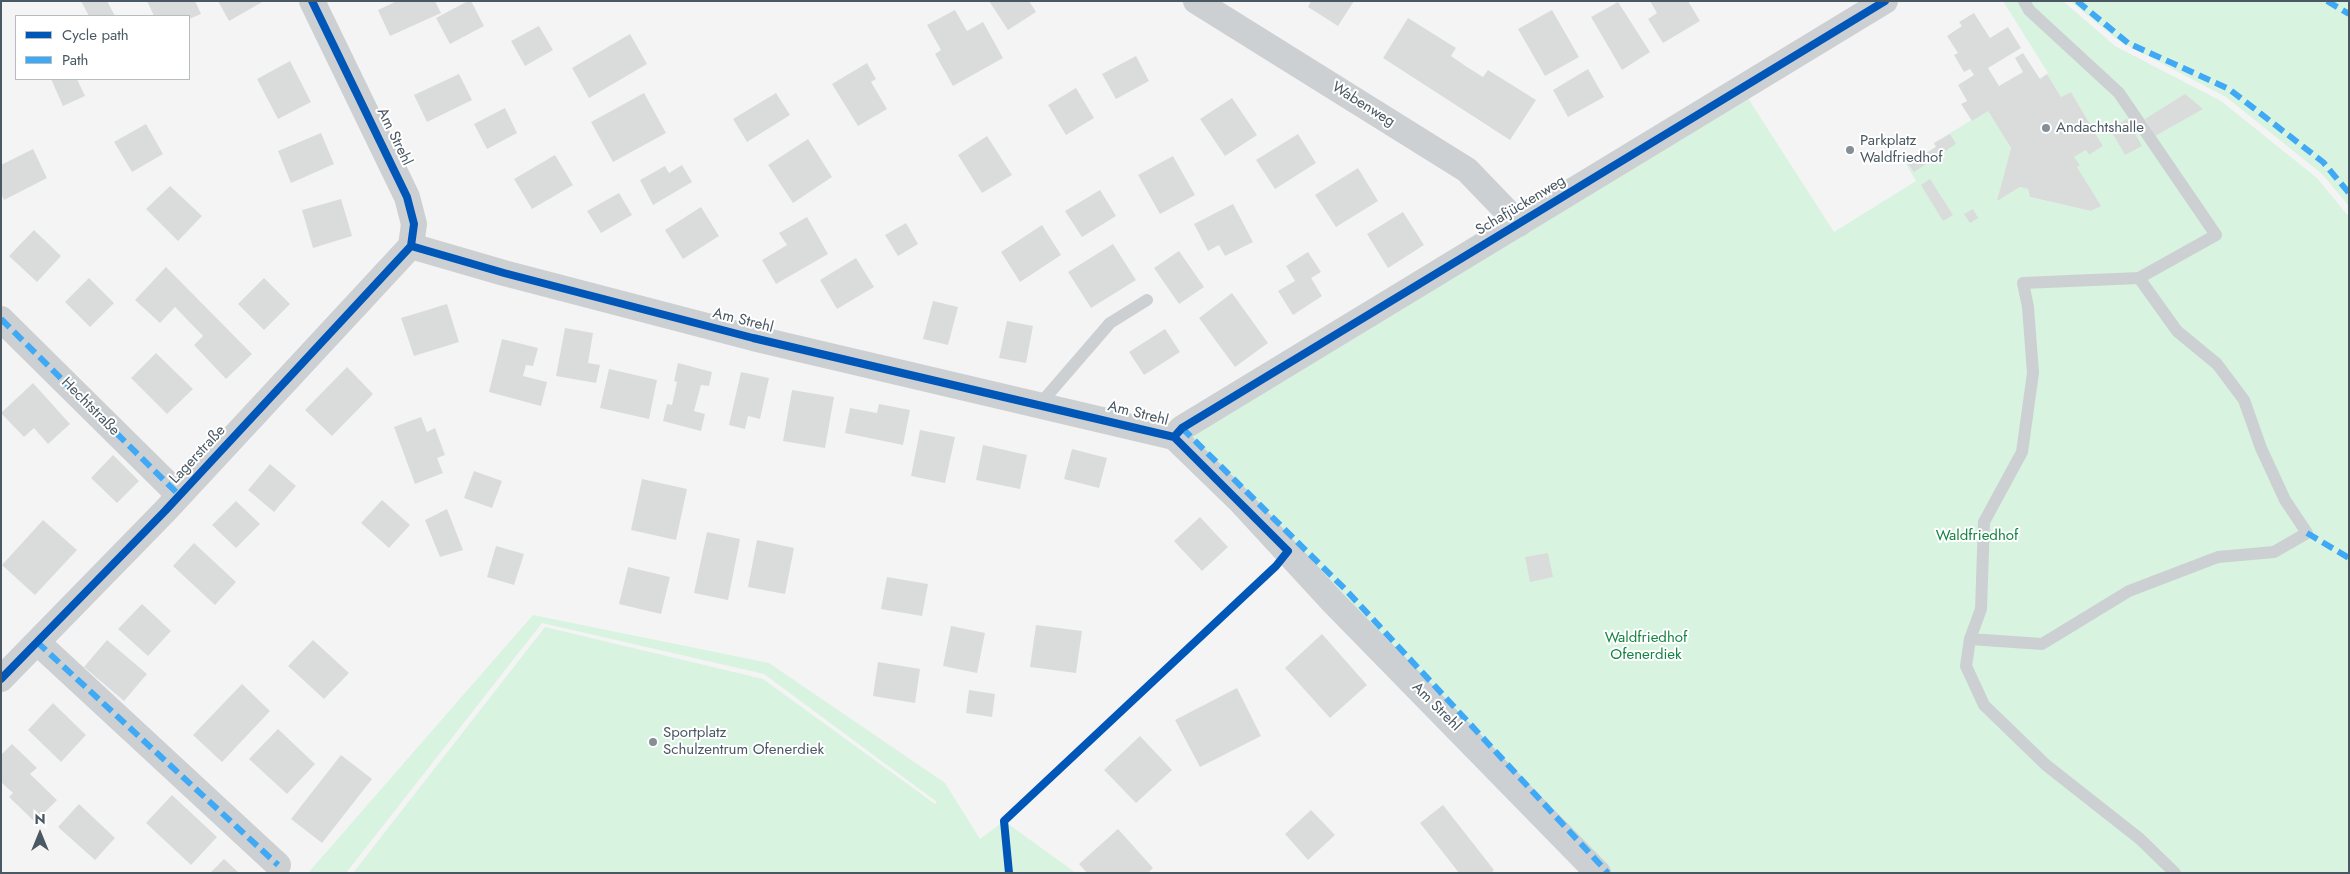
<!DOCTYPE html>
<html>
<head>
<meta charset="utf-8">
<style>
  body { margin:0 }
  #map { position:relative; width:2350px; height:874px; overflow:hidden; background:#f4f4f4; font-family:Jost,sans-serif }
  canvas { display:block }
  .frame { position:absolute; inset:0; border:2px solid #495862; pointer-events:none }
  .legend { position:absolute; left:15px; top:15px; width:175px; height:65px; box-sizing:border-box; background:#fff; border:1px solid #b6bcc0; margin:0; padding:6px 9px; list-style:none; font-size:15px; color:#495862 }
  .legend li { display:flex; align-items:center; gap:10px; height:25px }
  .legend b { width:25px; border:1px solid #b6bcc0 }
  .north { position:absolute; left:15px; top:809px; width:50px; height:50px; -webkit-text-stroke:4px #fff; paint-order:stroke; rotate:0deg; font-size:14px; font-weight:700; line-height:20px; text-align:center; color:#495862 }
  .north::after { content:''; display:block; margin:auto; width:18px; height:22px; background:#495862; clip-path:polygon(50% 0,100% 100%,50% 72%,0 100%) }
</style>
</head>
<body>
<div id="map">
<canvas width="2350" height="874"></canvas>
<div class="frame"></div>
<ul class="legend">
<li><b style="height:6px;background:#0057b8"></b>Cycle path</li>
<li><b style="height:6px;background:#3fa9f5"></b>Path</li>
</ul>
<div class="north">N</div>
</div>
<script>
const ctx = document.querySelector('canvas').getContext('2d');
ctx.lineJoin = 'round';
function paint(path, color) { ctx.fillStyle = color; ctx.fill(path, 'evenodd'); }
function strokePath(path, color, width, dash) { ctx.strokeStyle = color; ctx.lineWidth = width; ctx.lineCap = dash ? 'butt' : 'round'; ctx.setLineDash(dash || []); ctx.stroke(path); }
function drawText(font, color, halo, rows, align = 'center') {
  ctx.font = font + ' Jost,sans-serif'; ctx.lineWidth = 4; ctx.setLineDash([]); ctx.textBaseline = 'middle'; ctx.strokeStyle = halo; ctx.fillStyle = color; for (const [text, x, y, turn = 0] of rows) {
    ctx.save(); ctx.translate(x, y); ctx.rotate((+turn || 0) * Math.PI / 180); ctx.textAlign = isNaN(turn) ? turn : align; if (halo) ctx.strokeText(text, 0, 0); ctx.fillText(text, 0, 0); ctx.restore();
  }
}
const green = new Path2D(`
  M 2003,1 L 2063,1 L 2115,46 L 2221,101 L 2317,178 L 2349,217 L 2349,873 L 1598,873 L 1182,428 L 1742,89 L 1834,232 L 1916,181 L 1906,164 L 1936,147 L 1934,143 L 2048,73 ZM 2047,74 L 2061,97 L 2071,92 L 2103,146 L 2089,155 L 2086,150 L 2074,157 L 2077,167 L 2100,206 L 2091,211 L 2030,197 L 2028,189 L 2020,187 L 1998,200 L 2011,148 L 1988,111 Z
  M 2070,1 L 2349,1 L 2349,206 L 2322,174 L 2226,97 L 2119,41 Z
  M 533,615 L 769,663 L 945,783 L 980,839 L 1004,821 L 1076,873 L 353,873 L 545,627 L 763,679 L 935,804 L 937,802 L 764,674 L 542,623 L 346,873 L 308,873 Z`);
const building = new Path2D(`
  M 81,1 L 107,1 L 115,16 L 89,16 Z
  M 147,1 L 195,1 L 201,14 L 189,19 L 189,16 L 154,16 Z
  M 218,1 L 264,1 L 229,21 Z
  M 397,1 L 435,1 L 441,13 L 390,36 L 378,10 Z
  M 468,1 L 471,1 L 484,26 L 450,44 L 436,18 Z
  M 989,1 L 1029,1 L 1036,12 L 1008,30 Z
  M 1311,1 L 1354,1 L 1338,26 L 1308,7 Z
  M 1650,1 L 1688,1 L 1700,21 L 1663,43 L 1648,19 L 1657,13 Z
  M 1618,2 L 1650,52 L 1622,70 L 1591,17 Z
  M 955,10 L 967,31 L 983,22 L 1003,58 L 953,86 L 935,54 L 941,50 L 927,25 Z
  M 1552,10 L 1579,57 L 1545,76 L 1518,29 Z
  M 1974,13 L 1990,38 L 2008,27 L 2021,48 L 1988,68 L 1999,86 L 2023,72 L 2015,58 L 2023,53 L 2040,79 L 2047,74 L 2061,97 L 2071,92 L 2103,146 L 2089,155 L 2086,150 L 2074,157 L 2080,165 L 2077,167 L 2101,206 L 2091,211 L 2030,197 L 2028,189 L 2020,187 L 1997,201 L 2011,148 L 1988,111 L 1972,121 L 1961,104 L 1967,101 L 1958,85 L 1974,75 L 1970,69 L 1964,72 L 1954,55 L 1958,53 L 1947,36 L 1962,26 L 1959,22 Z
  M 1408,18 L 1456,48 L 1451,56 L 1467,67 L 1483,77 L 1488,70 L 1536,100 L 1510,140 L 1383,58 Z
  M 539,26 L 553,50 L 525,66 L 511,41 Z
  M 630,34 L 647,64 L 589,98 L 572,68 Z
  M 1136,56 L 1149,81 L 1116,99 L 1102,74 Z
  M 290,61 L 311,102 L 278,119 L 257,79 Z
  M 867,63 L 876,79 L 871,82 L 887,109 L 858,126 L 832,84 Z
  M 1588,69 L 1604,97 L 1568,117 L 1553,90 Z
  M 459,74 L 472,100 L 427,122 L 414,95 Z
  M 51,79 L 77,79 L 85,96 L 63,106 Z
  M 1076,88 L 1094,118 L 1066,135 L 1048,105 Z
  M 644,93 L 666,133 L 613,162 L 591,122 Z
  M 776,93 L 790,115 L 747,142 L 733,119 Z
  M 2185,94 L 2203,109 L 2155,136 L 2145,119 Z
  M 1232,98 L 1257,135 L 1225,156 L 1200,119 Z
  M 505,108 L 517,133 L 487,149 L 474,124 Z
  M 2127,119 L 2142,146 L 2125,155 L 2110,129 Z
  M 146,124 L 163,154 L 132,172 L 114,142 Z
  M 321,133 L 334,164 L 291,183 L 278,151 Z
  M 1298,134 L 1316,163 L 1275,189 L 1256,160 Z
  M 1950,134 L 1956,144 L 1914,172 L 1908,164 L 1936,147 L 1934,143 Z
  M 987,136 L 1012,175 L 982,193 L 958,155 Z
  M 808,139 L 832,177 L 793,203 L 768,165 Z
  M 33,149 L 47,178 L 4,200 L 1,193 L 1,165 Z
  M 555,155 L 573,185 L 532,209 L 514,179 Z
  M 1173,156 L 1195,195 L 1160,214 L 1138,175 Z
  M 682,165 L 692,182 L 653,205 L 640,180 L 665,166 L 669,173 Z
  M 1358,168 L 1378,201 L 1336,227 L 1315,195 Z
  M 1930,179 L 1953,215 L 1943,221 L 1921,185 Z
  M 170,186 L 202,216 L 178,241 L 146,209 Z
  M 1100,190 L 1116,216 L 1082,237 L 1065,211 Z
  M 619,193 L 632,215 L 601,233 L 587,211 Z
  M 341,199 L 352,236 L 313,248 L 302,210 Z
  M 1233,204 L 1253,242 L 1225,256 L 1219,245 L 1208,251 L 1194,224 Z
  M 701,207 L 719,236 L 683,259 L 665,230 Z
  M 1973,209 L 1978,218 L 1970,223 L 1964,214 Z
  M 1403,212 L 1424,245 L 1388,268 L 1367,234 Z
  M 807,217 L 828,254 L 776,284 L 762,260 L 787,245 L 779,233 Z
  M 906,223 L 918,244 L 898,256 L 885,235 Z
  M 1042,225 L 1061,255 L 1020,282 L 1001,252 Z
  M 34,230 L 61,256 L 37,282 L 9,256 Z
  M 1113,244 L 1136,280 L 1091,308 L 1068,272 Z
  M 1179,251 L 1204,287 L 1179,304 L 1154,268 Z
  M 1308,252 L 1321,272 L 1311,278 L 1322,296 L 1293,315 L 1278,291 L 1295,281 L 1286,266 Z
  M 856,258 L 874,287 L 837,309 L 820,280 Z
  M 166,267 L 252,354 L 226,379 L 194,345 L 203,336 L 175,307 L 160,323 L 135,300 Z
  M 89,278 L 114,303 L 90,327 L 65,302 Z
  M 264,278 L 290,304 L 264,330 L 238,304 Z
  M 1232,293 L 1268,343 L 1235,367 L 1199,318 Z
  M 933,301 L 958,307 L 948,345 L 923,339 Z
  M 447,304 L 459,342 L 414,356 L 401,318 Z
  M 1007,321 L 1033,326 L 1026,363 L 999,358 Z
  M 565,328 L 593,333 L 588,363 L 600,365 L 596,383 L 556,376 Z
  M 1165,329 L 1180,352 L 1144,375 L 1129,352 Z
  M 502,339 L 538,348 L 533,366 L 526,365 L 523,376 L 547,382 L 541,406 L 489,392 Z
  M 156,353 L 193,389 L 167,414 L 131,378 Z
  M 678,363 L 712,372 L 709,386 L 701,385 L 694,411 L 705,414 L 701,431 L 663,421 L 667,404 L 672,405 L 677,382 L 674,381 Z
  M 347,367 L 373,394 L 332,436 L 305,410 Z
  M 609,369 L 657,380 L 649,419 L 600,408 Z
  M 741,372 L 769,378 L 760,419 L 748,416 L 745,429 L 729,425 Z
  M 33,383 L 70,424 L 48,444 L 34,428 L 24,437 L 1,413 Z
  M 792,390 L 834,397 L 825,448 L 783,441 Z
  M 879,404 L 910,410 L 903,445 L 845,433 L 850,408 L 877,413 Z
  M 421,417 L 427,432 L 435,428 L 445,455 L 437,458 L 443,473 L 415,484 L 394,427 Z
  M 920,430 L 955,437 L 945,483 L 911,476 Z
  M 983,445 L 1027,455 L 1020,489 L 976,480 Z
  M 1072,449 L 1107,458 L 1099,488 L 1064,479 Z
  M 113,455 L 139,481 L 117,503 L 91,478 Z
  M 270,464 L 296,486 L 274,512 L 248,490 Z
  M 474,471 L 502,481 L 492,508 L 464,498 Z
  M 642,479 L 687,489 L 676,540 L 631,530 Z
  M 382,500 L 410,525 L 389,548 L 361,523 Z
  M 236,501 L 260,524 L 236,548 L 212,525 Z
  M 447,509 L 463,550 L 440,557 L 425,520 Z
  M 1200,517 L 1228,547 L 1202,571 L 1174,541 Z
  M 43,520 L 77,550 L 35,595 L 2,565 Z
  M 707,532 L 740,539 L 728,600 L 694,593 Z
  M 757,540 L 794,548 L 785,594 L 748,587 Z
  M 194,543 L 236,582 L 215,605 L 173,566 Z
  M 496,546 L 524,554 L 514,585 L 487,577 Z
  M 1548,553 L 1553,577 L 1530,582 L 1525,557 Z
  M 628,567 L 670,577 L 661,614 L 619,604 Z
  M 887,577 L 928,584 L 922,616 L 881,609 Z
  M 142,604 L 171,631 L 148,656 L 118,629 Z
  M 1036,625 L 1082,631 L 1076,673 L 1030,667 Z
  M 951,626 L 985,633 L 977,673 L 943,666 Z
  M 1322,634 L 1367,685 L 1330,718 L 1285,668 Z
  M 107,640 L 147,674 L 124,701 L 84,667 Z
  M 313,640 L 349,673 L 324,699 L 288,666 Z
  M 878,662 L 920,669 L 915,703 L 873,696 Z
  M 242,684 L 270,711 L 222,762 L 193,735 Z
  M 1237,688 L 1261,736 L 1200,767 L 1175,720 Z
  M 969,690 L 995,694 L 992,717 L 966,713 Z
  M 53,703 L 86,735 L 61,762 L 28,730 Z
  M 278,729 L 315,764 L 287,794 L 249,759 Z
  M 1140,736 L 1172,770 L 1136,803 L 1104,770 Z
  M 12,744 L 37,768 L 30,774 L 57,800 L 35,822 L 9,797 L 13,793 L 1,782 L 1,755 Z
  M 341,755 L 372,779 L 322,843 L 291,819 Z
  M 172,795 L 217,837 L 191,865 L 146,823 Z
  M 79,804 L 115,838 L 95,860 L 58,827 Z
  M 1443,805 L 1494,870 L 1491,873 L 1459,873 L 1420,823 Z
  M 1311,810 L 1335,835 L 1308,860 L 1285,834 Z
  M 1118,829 L 1153,868 L 1148,873 L 1087,873 L 1079,864 Z
  M 224,859 L 239,873 L 210,873 Z`);
const lane = new Path2D(`
  M 2024,1 L 2029,10 L 2119,93 L 2216,235 L 2139,278 L 2023,283 L 2028,307 L 2033,373 L 2022,452 L 1984,522 L 1981,609 L 1970,639 L 1966,666 L 1984,705 L 2046,765 L 2140,839 L 2175,873
  M 1040,404 L 1110,323 L 1147,300
  M 1970,639 L 2042,644 L 2129,591 L 2218,557 L 2274,552 L 2307,533 L 2285,500 L 2261,448 L 2244,400 L 2217,364 L 2177,331 L 2139,278`);
const street = new Path2D(`
  M 312,1 L 407,197 L 414,224 L 411,246
  M 1196,1 L 1467,170 L 1519,224
  M 411,246 L 504,273 L 753,338 L 1174,437 L 1241,502 L 1333,602 L 1598,873
  M 1,319 L 179,495
  M 1174,437 L 1182,428 L 1885,1
  M 37,642 L 278,865
  M 1,679 L 165,511 L 411,246`);
const quiet = new Path2D(`
  M 2077,1 L 2128,43 L 2229,89 L 2323,162 L 2349,193
  M 2327,1 L 2349,14
  M 1,319 L 179,495
  M 1182,428 L 1345,589 L 1608,873
  M 2307,533 L 2349,558
  M 37,642 L 278,865`);
const cycleway = new Path2D(`
  M 312,1 L 407,197 L 414,224 L 411,246
  M 411,246 L 504,273 L 753,338 L 1174,437 L 1288,551 L 1276,566 L 1004,821 L 1009,873
  M 1174,437 L 1182,428 L 1885,1
  M 1,679 L 165,511 L 411,246`);
const markers = [
  [2046,128,5,"#858f95"],
  [1850,150,5,"#858f95"],
  [653,742,5,"#858f95"]
];
const streetNames = [
  ["Wabenweg",1363,105,32],
  ["Am Strehl",394,137,64],
  ["Schafjückenweg",1521,206,-31],
  ["Am Strehl",743,321,14],
  ["Hechtstraße",90,407,45],
  ["Am Strehl",1138,414,14],
  ["Lagerstraße",198,455,-47],
  ["Am Strehl",1436,707,45]
];
const poiNames = [
  ["Andachtshalle",2056,128],
  ["Parkplatz",1860,141],
  ["Waldfriedhof",1860,158],
  ["Sportplatz",663,733],
  ["Schulzentrum Ofenerdiek",663,750]
];
const parkNames = [
  ["Waldfriedhof",1977,536],
  ["Waldfriedhof",1646,638],
  ["Ofenerdiek",1646,655]
];
paint(green, '#d8f3e0');
paint(building, '#dadcdc');
strokePath(lane, '#cdd0d2', 12);
strokePath(street, '#cdd0d2', 26);
strokePath(quiet, '#3fa9f5', 6, [12, 6]);
strokePath(cycleway, '#0057b8', 8);
for (const [x, y, r, color] of markers) { const dot = new Path2D(); dot.arc(x, y, r, 0, 2 * Math.PI); ctx.fillStyle = color; ctx.fill(dot); strokePath(dot, '#fff', 2); }
drawText('15px', '#495862', '#fff', streetNames);
drawText('15px', '#495862', '#fff', poiNames, 'left');
drawText('15px', '#148342', '#fff', parkNames);
</script>
</body>
</html>
